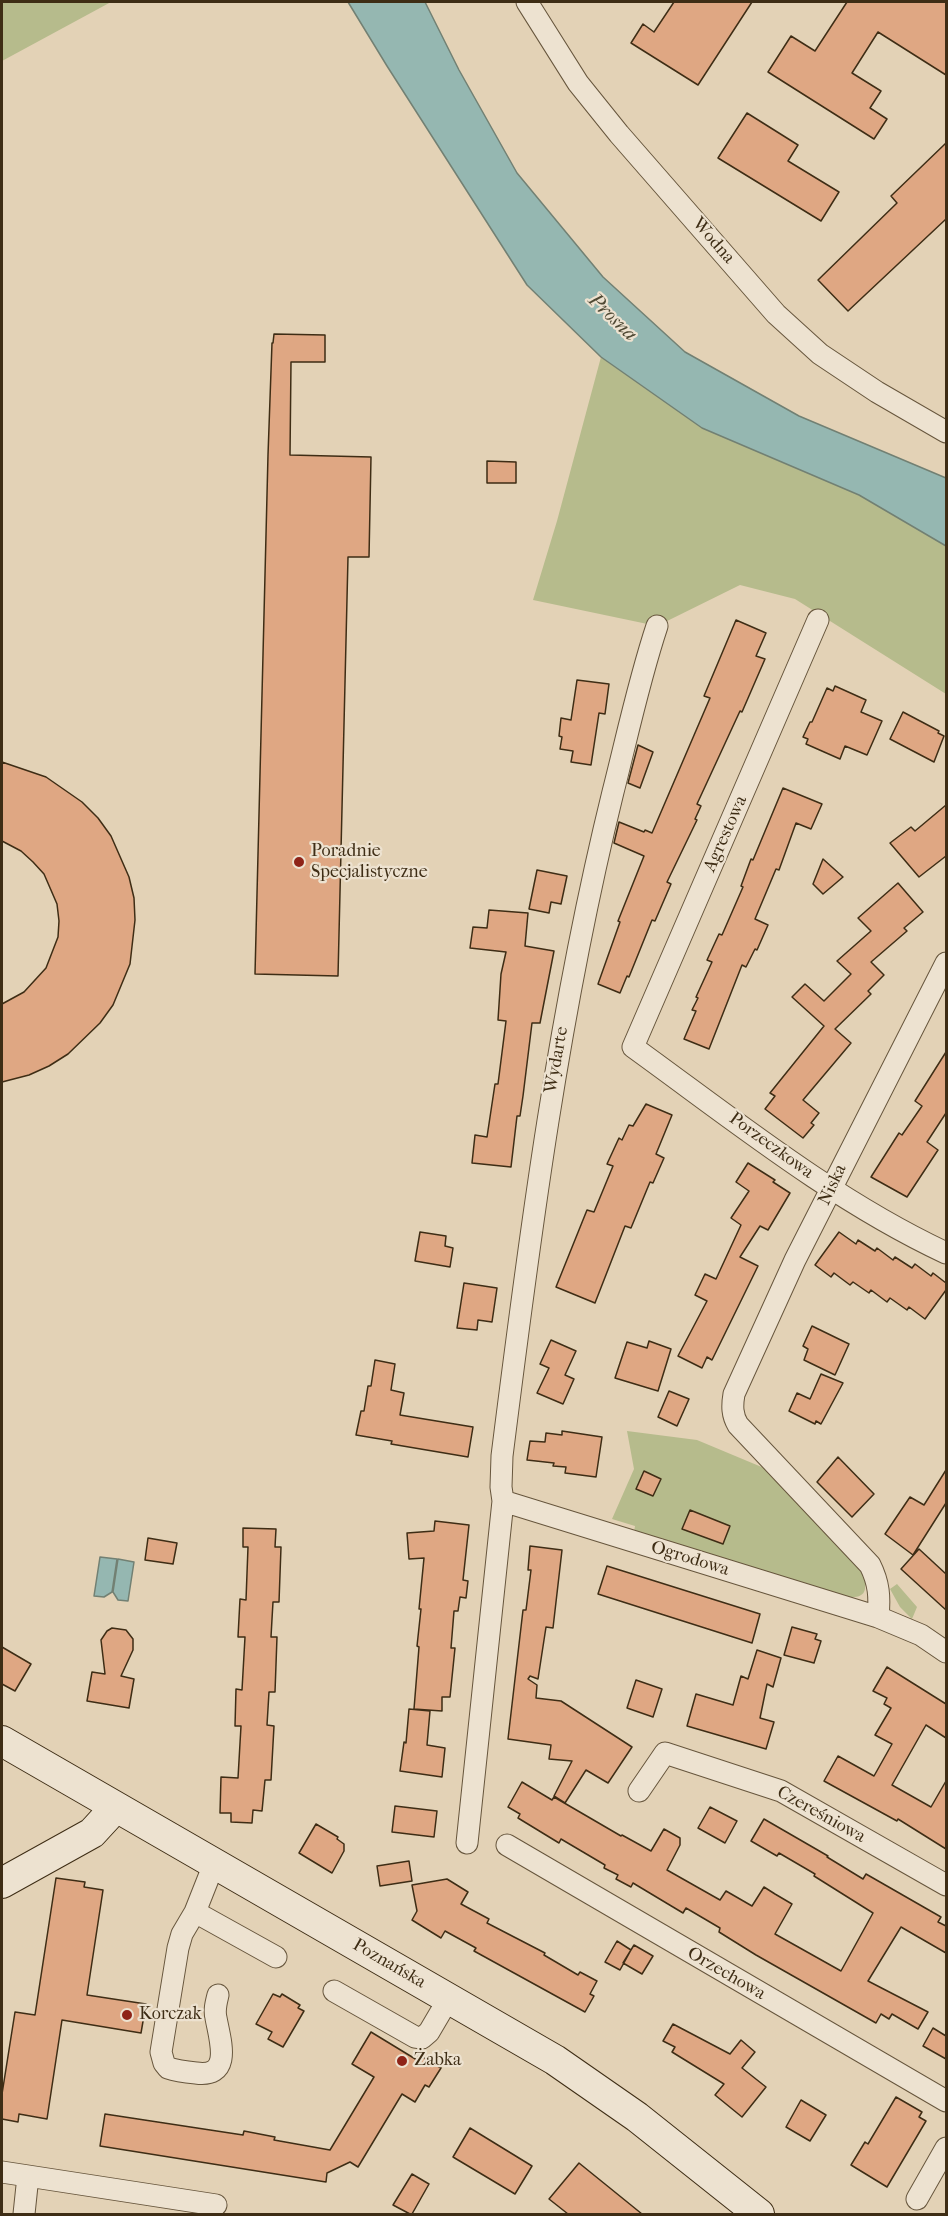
<!DOCTYPE html>
<html>
<head>
<meta charset="utf-8">
<style>
  body { margin:0 }
  #map { position:relative; width:948px; height:2216px; overflow:hidden; background:#e3d2b6; font-family:"IM FELL French Canon",serif }
  canvas { display:block }
  .frame { position:absolute; inset:0; border:3px solid #3e2d15; pointer-events:none }
</style>
</head>
<body>
<div id="map">
<canvas width="948" height="2216"></canvas>
<div class="frame"></div>
</div>
<script>
const ctx = document.querySelector('canvas').getContext('2d');
ctx.lineJoin = 'round';
function paint(path, color) { ctx.fillStyle = color; ctx.fill(path, 'evenodd'); }
function strokePath(path, color, width, dash) { ctx.strokeStyle = color; ctx.lineWidth = width; ctx.lineCap = dash ? 'butt' : 'round'; ctx.setLineDash(dash || []); ctx.stroke(path); }
function drawText(font, color, halo, rows, align = 'center') {
  ctx.font = font + ' "IM FELL French Canon",serif'; ctx.lineWidth = 4.5; ctx.setLineDash([]); ctx.textBaseline = 'middle'; ctx.strokeStyle = halo; ctx.fillStyle = color; for (const [text, x, y, turn = 0] of rows) {
    ctx.save(); ctx.translate(x, y); ctx.rotate((+turn || 0) * Math.PI / 180); ctx.textAlign = isNaN(turn) ? turn : align; if (halo) ctx.strokeText(text, 0, 0); ctx.fillText(text, 0, 0); ctx.restore();
  }
}
const green = new Path2D(`
  M 2,2 L 111,2 L 2,61 Z
  M 601,357 L 697,424 L 859,495 L 946,546 L 946,694 L 795,599 L 740,585 L 657,626 L 533,600 L 557,521 Z
  M 627,1431 L 697,1440 L 764,1468 L 863,1572 C 867,1588 868,1599 847,1597 L 634,1532 L 635,1526 L 612,1519 L 634,1469 Z
  M 897,1584 L 917,1607 L 912,1619 L 900,1607 L 890,1589 Z`);
const water = new Path2D(`
  M 348,2 L 425,2 L 459,70 L 517,173 L 603,277 L 685,352 L 799,416 L 946,478 L 946,546 L 859,495 L 702,428 L 601,357 L 527,285 L 387,66 Z
  M 100,1557 L 117,1559 L 112,1592 L 104,1597 L 94,1596 Z
  M 118,1559 L 134,1562 L 128,1601 L 118,1600 L 113,1592 Z`);
const building = new Path2D(`
  M 674,2 L 752,2 L 698,85 L 631,43 L 643,24 L 654,32 Z
  M 847,2 L 946,2 L 946,75 L 878,32 L 852,73 L 881,91 L 870,108 L 887,119 L 874,139 L 768,72 L 791,36 L 815,51 Z
  M 747,113 L 798,145 L 788,161 L 839,192 L 821,221 L 718,158 Z
  M 946,143 L 946,219 L 848,311 L 818,280 L 897,203 L 891,196 Z
  M 274,334 L 325,335 L 325,362 L 291,362 L 290,455 L 371,457 L 369,557 L 348,557 L 338,976 L 255,974 L 268,455 L 272,343 L 273,343 Z
  M 487,461 L 516,462 L 516,483 L 487,483 Z
  M 736,620 L 766,633 L 756,656 L 765,659 L 742,712 L 740,711 L 697,804 L 701,806 L 695,819 L 697,820 L 667,882 L 671,884 L 655,921 L 652,920 L 629,977 L 627,976 L 620,993 L 598,984 L 620,922 L 618,921 L 644,856 L 614,843 L 619,822 L 644,832 L 645,830 L 652,833 L 710,698 L 704,696 Z
  M 577,680 L 609,684 L 605,714 L 599,713 L 591,765 L 571,762 L 573,751 L 560,749 L 562,737 L 559,736 L 561,718 L 571,720 Z
  M 835,686 L 866,700 L 861,712 L 882,721 L 867,755 L 845,746 L 840,759 L 806,744 L 808,739 L 803,737 L 810,722 L 812,722 L 827,688 L 833,691 Z
  M 903,712 L 939,731 L 938,733 L 944,736 L 934,762 L 890,739 Z
  M 638,745 L 653,752 L 640,788 L 628,783 Z
  M 2,762 L 46,777 L 82,802 L 98,818 L 111,836 L 129,877 L 134,898 L 135,920 L 130,964 L 113,1005 L 100,1023 L 68,1054 L 49,1066 L 29,1075 L 2,1082 L 2,1004 L 24,992 L 46,968 L 58,937 L 59,921 L 57,904 L 44,874 L 33,862 L 21,851 L 2,841 Z
  M 783,788 L 822,804 L 811,829 L 796,823 L 779,870 L 776,869 L 755,919 L 768,925 L 757,950 L 755,949 L 746,967 L 742,965 L 709,1049 L 684,1039 L 696,1011 L 692,1010 L 698,998 L 696,997 L 712,962 L 707,960 L 719,934 L 722,935 L 743,887 L 741,886 L 751,859 L 753,860 Z
  M 946,805 L 946,856 L 919,877 L 890,843 L 911,827 L 915,831 Z
  M 823,859 L 843,877 L 823,894 L 813,884 Z
  M 537,870 L 567,876 L 561,904 L 551,902 L 549,913 L 529,909 Z
  M 898,883 L 923,912 L 904,928 L 907,931 L 871,962 L 884,975 L 868,991 L 871,994 L 835,1029 L 851,1043 L 803,1100 L 819,1113 L 811,1123 L 814,1125 L 803,1138 L 765,1109 L 775,1096 L 770,1093 L 824,1026 L 792,997 L 805,984 L 824,1001 L 851,974 L 837,961 L 871,931 L 858,918 Z
  M 489,910 L 528,913 L 525,946 L 554,951 L 540,1023 L 532,1023 L 523,1096 L 520,1116 L 517,1116 L 511,1167 L 472,1163 L 475,1135 L 487,1137 L 495,1084 L 498,1084 L 506,1021 L 498,1020 L 501,974 L 506,952 L 470,948 L 473,927 L 487,928 Z
  M 946,1052 L 946,1113 L 927,1142 L 938,1150 L 907,1197 L 871,1177 L 899,1133 L 902,1135 L 922,1106 L 915,1101 Z
  M 646,1104 L 672,1115 L 656,1154 L 664,1158 L 653,1183 L 650,1182 L 631,1228 L 625,1226 L 595,1303 L 556,1287 L 587,1210 L 594,1212 L 613,1166 L 607,1164 L 619,1138 L 622,1140 L 629,1125 L 633,1126 Z
  M 748,1163 L 775,1180 L 773,1182 L 790,1193 L 768,1230 L 760,1226 L 740,1257 L 758,1266 L 712,1360 L 707,1357 L 702,1368 L 678,1356 L 707,1301 L 695,1295 L 705,1274 L 716,1279 L 741,1225 L 731,1218 L 749,1191 L 736,1182 Z
  M 420,1232 L 446,1236 L 445,1246 L 453,1248 L 450,1267 L 415,1261 Z
  M 839,1232 L 856,1244 L 858,1240 L 875,1251 L 877,1248 L 893,1260 L 895,1257 L 912,1268 L 915,1264 L 931,1276 L 933,1273 L 946,1283 L 946,1290 L 925,1319 L 909,1307 L 907,1310 L 890,1298 L 887,1302 L 871,1290 L 869,1293 L 853,1282 L 850,1285 L 834,1273 L 831,1277 L 815,1265 Z
  M 464,1283 L 497,1288 L 492,1322 L 478,1320 L 477,1330 L 457,1328 Z
  M 812,1326 L 849,1344 L 835,1375 L 804,1360 L 808,1349 L 803,1346 Z
  M 551,1340 L 576,1351 L 565,1375 L 574,1379 L 563,1404 L 537,1393 L 549,1368 L 540,1364 Z
  M 649,1341 L 671,1349 L 658,1391 L 615,1378 L 627,1342 L 647,1348 Z
  M 375,1360 L 395,1364 L 391,1390 L 404,1393 L 400,1415 L 473,1427 L 468,1457 L 391,1444 L 392,1441 L 356,1435 L 361,1411 L 364,1411 L 368,1386 L 371,1386 Z
  M 821,1374 L 843,1383 L 821,1424 L 816,1421 L 815,1424 L 789,1411 L 797,1393 L 810,1399 Z
  M 669,1391 L 689,1399 L 677,1426 L 658,1417 Z
  M 562,1431 L 602,1437 L 596,1477 L 565,1473 L 566,1467 L 553,1466 L 554,1463 L 527,1460 L 530,1441 L 545,1442 L 546,1433 L 562,1435 Z
  M 838,1457 L 874,1494 L 852,1517 L 817,1482 Z
  M 946,1470 L 946,1503 L 913,1555 L 885,1534 L 910,1497 L 924,1505 Z
  M 644,1471 L 661,1479 L 653,1496 L 636,1489 Z
  M 690,1510 L 730,1526 L 723,1544 L 682,1529 Z
  M 435,1521 L 469,1525 L 463,1580 L 468,1581 L 466,1598 L 460,1597 L 458,1611 L 454,1611 L 451,1648 L 455,1648 L 450,1697 L 442,1697 L 442,1711 L 414,1709 L 419,1647 L 417,1646 L 421,1609 L 419,1609 L 424,1558 L 409,1559 L 407,1533 L 434,1531 Z
  M 243,1528 L 276,1529 L 275,1547 L 281,1547 L 279,1602 L 273,1602 L 272,1619 L 271,1637 L 277,1637 L 275,1692 L 269,1692 L 267,1725 L 274,1726 L 271,1780 L 265,1780 L 262,1811 L 253,1810 L 252,1823 L 231,1822 L 231,1813 L 220,1813 L 221,1777 L 238,1778 L 241,1726 L 235,1726 L 236,1689 L 242,1690 L 245,1637 L 238,1637 L 240,1599 L 246,1600 L 248,1547 L 243,1547 Z
  M 148,1538 L 177,1543 L 173,1564 L 145,1560 Z
  M 530,1546 L 562,1550 L 553,1628 L 546,1627 L 538,1679 L 530,1676 L 528,1679 L 537,1685 L 536,1698 L 561,1701 L 632,1747 L 608,1783 L 586,1770 L 565,1803 L 554,1796 L 572,1761 L 549,1759 L 551,1745 L 508,1739 L 523,1610 L 526,1610 L 531,1570 L 528,1570 Z
  M 919,1549 L 946,1574 L 946,1610 L 901,1569 Z
  M 607,1566 L 760,1614 L 752,1643 L 598,1594 Z
  M 792,1627 L 817,1634 L 815,1639 L 821,1641 L 814,1663 L 784,1655 Z
  M 112,1628 L 126,1630 L 133,1639 L 133,1650 L 121,1676 L 134,1679 L 129,1708 L 87,1701 L 92,1672 L 105,1674 L 101,1640 L 107,1631 Z
  M 2,1647 L 31,1664 L 15,1691 L 2,1684 Z
  M 757,1650 L 781,1658 L 773,1687 L 767,1684 L 760,1718 L 774,1722 L 766,1749 L 687,1726 L 696,1694 L 733,1705 L 741,1676 L 748,1679 Z
  M 887,1667 L 946,1704 L 946,1738 L 926,1725 L 892,1785 L 931,1807 L 946,1781 L 946,1849 L 898,1819 L 897,1821 L 824,1781 L 838,1756 L 874,1776 L 892,1744 L 875,1735 L 891,1708 L 884,1704 L 887,1698 L 873,1691 Z
  M 636,1680 L 662,1689 L 653,1717 L 627,1708 Z
  M 409,1709 L 430,1711 L 427,1745 L 445,1748 L 442,1777 L 400,1771 L 404,1742 L 406,1743 Z
  M 522,1782 L 552,1800 L 554,1797 L 621,1836 L 622,1835 L 651,1851 L 664,1829 L 680,1838 L 680,1845 L 667,1870 L 720,1900 L 726,1891 L 752,1906 L 764,1887 L 775,1894 L 792,1904 L 775,1934 L 841,1971 L 873,1913 L 814,1876 L 815,1874 L 779,1853 L 777,1856 L 751,1841 L 764,1819 L 828,1856 L 827,1857 L 863,1879 L 866,1874 L 941,1917 L 938,1922 L 946,1926 L 946,1953 L 901,1927 L 868,1981 L 928,2012 L 918,2029 L 892,2014 L 889,2019 L 881,2014 L 876,2023 L 756,1955 L 719,1932 L 720,1928 L 686,1908 L 683,1913 L 633,1883 L 631,1887 L 616,1879 L 618,1875 L 604,1868 L 605,1865 L 561,1839 L 559,1843 L 518,1818 L 520,1814 L 508,1807 Z
  M 395,1806 L 437,1811 L 434,1837 L 392,1832 Z
  M 710,1807 L 737,1821 L 725,1843 L 698,1828 Z
  M 316,1824 L 338,1837 L 337,1839 L 344,1844 L 344,1851 L 332,1873 L 299,1853 Z
  M 409,1861 L 412,1881 L 380,1886 L 377,1866 Z
  M 56,1878 L 85,1882 L 84,1887 L 103,1890 L 87,1995 L 146,2004 L 141,2033 L 62,2020 L 47,2119 L 19,2114 L 18,2122 L 2,2119 L 2,2094 L 15,2012 L 35,2015 Z
  M 447,1879 L 468,1892 L 461,1904 L 489,1919 L 487,1923 L 545,1953 L 544,1955 L 578,1975 L 580,1972 L 597,1981 L 590,1994 L 594,1996 L 585,2012 L 474,1951 L 476,1948 L 445,1931 L 441,1938 L 412,1920 L 417,1911 L 412,1885 Z
  M 617,1941 L 631,1950 L 620,1970 L 605,1962 Z
  M 634,1945 L 653,1956 L 642,1974 L 623,1963 Z
  M 273,1994 L 280,1997 L 282,1994 L 300,2005 L 298,2008 L 304,2011 L 283,2047 L 268,2039 L 272,2032 L 256,2024 Z
  M 673,2024 L 730,2054 L 741,2040 L 755,2052 L 742,2068 L 766,2087 L 742,2117 L 715,2095 L 724,2084 L 672,2052 L 675,2047 L 663,2041 Z
  M 933,2028 L 946,2036 L 946,2059 L 923,2046 Z
  M 371,2032 L 417,2060 L 419,2055 L 441,2068 L 429,2087 L 425,2085 L 415,2102 L 402,2094 L 358,2167 L 350,2162 L 327,2173 L 326,2182 L 100,2146 L 105,2114 L 243,2135 L 244,2131 L 275,2137 L 274,2140 L 330,2150 L 374,2077 L 352,2064 Z
  M 896,2097 L 922,2112 L 919,2117 L 926,2121 L 887,2187 L 851,2165 L 865,2142 L 868,2144 Z
  M 801,2100 L 826,2115 L 810,2141 L 786,2127 Z
  M 470,2128 L 532,2166 L 515,2194 L 453,2157 Z
  M 579,2163 L 642,2214 L 568,2214 L 549,2199 Z
  M 412,2174 L 429,2184 L 412,2214 L 410,2214 L 393,2205 Z`);
const street = new Path2D(`
  M 527,2 L 578,83 L 619,134 L 776,314 L 820,354 L 877,392 L 946,432
  M 818,620 L 633,1047 C 734,1120 833,1200 946,1253
  M 503,1501 L 878,1617 L 921,1635 L 946,1652
  M 878,1617 C 880,1597 879,1583 870,1565 L 738,1425 C 732,1415 732,1406 734,1394 L 795,1260 L 946,963
  M 639,1791 L 665,1753 L 781,1791 L 946,1885
  M 467,1843 L 503,1501 L 501,1487 L 502,1456 C 530,1233 559,1011 613,792 C 627,737 639,680 657,626
  M 507,1845 L 946,2101
  M 214,1864 L 195,1912 L 276,1957
  M 195,1912 L 182,1934 L 178,1948 L 161,2052 L 164,2063 L 168,2068 C 177,2071 186,2072 196,2073 C 233,2078 220,2040 216,2018 C 214,2010 216,2003 218,1995
  M 334,1991 L 415,2037 L 422,2038 L 429,2032 L 449,1998
  M 2,2172 L 28,2176 L 24,2214
  M 28,2176 L 216,2205
  M 917,2199 L 946,2148`);
const secondary = new Path2D(`
  M 2,1741 L 555,2060 L 637,2117 L 759,2214
  M 2,1883 L 92,1833 L 115,1808`);
const markers = [
  [299,862,6,"#8f2418"],
  [127,2015,6,"#8f2418"],
  [402,2061,6,"#8f2418"]
];
const streetNames = [
  ["Wodna",713,241,49],
  ["Agrestowa",726,834,-66],
  ["Wydarte",557,1060,-80],
  ["Porzeczkowa",771,1146,36],
  ["Niska",833,1185,-65],
  ["Ogrodowa",690,1559,17],
  ["Czereśniowa",821,1815,29],
  ["Poznańska",389,1964,30],
  ["Orzechowa",726,1974,30]
];
const poiNames = [
  ["Poradnie",311,852],
  ["Specjalistyczne",311,873],
  ["Korczak",139,2015],
  ["Żabka",414,2061]
];
const waterNames = [
  ["Prosna",612,318,44]
];
paint(green, '#b6bb8c');
paint(water, '#95b7b1');
strokePath(water, '#728073', 1.5);
paint(building, '#dfa783');
strokePath(building, '#3e2d15', 1.5);
strokePath(street, '#67563d', 23);
strokePath(secondary, '#3e2d15', 32);
strokePath(street, '#ede2d0', 21);
strokePath(secondary, '#ede2d0', 30);
for (const [x, y, r, color] of markers) { const dot = new Path2D(); dot.arc(x, y, r, 0, 2 * Math.PI); ctx.fillStyle = color; ctx.fill(dot); strokePath(dot, '#ede2d0', 2); }
drawText('18px', '#3e2d15', '#ede2d0', streetNames);
drawText('18px', '#3e2d15', '#ede2d0', poiNames, 'left');
drawText('italic 20px', '#4f4934', '#ede2d0', waterNames);
</script>
</body>
</html>
